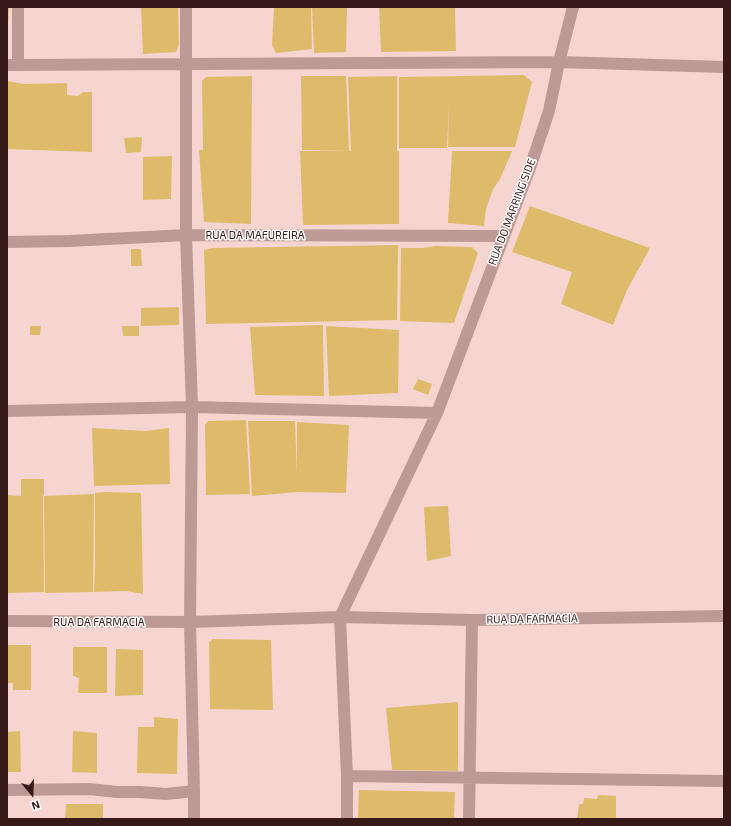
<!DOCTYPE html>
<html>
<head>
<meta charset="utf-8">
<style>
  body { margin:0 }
  #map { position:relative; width:731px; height:826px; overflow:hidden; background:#f6d5d1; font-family:"Exo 2",sans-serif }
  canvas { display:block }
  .frame { position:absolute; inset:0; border:8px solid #371a17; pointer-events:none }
  .north { position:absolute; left:12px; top:774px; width:40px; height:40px; -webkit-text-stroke:3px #fff; paint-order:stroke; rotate:161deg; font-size:11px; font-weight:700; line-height:16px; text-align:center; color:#371a17 }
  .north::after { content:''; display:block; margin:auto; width:14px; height:18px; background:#371a17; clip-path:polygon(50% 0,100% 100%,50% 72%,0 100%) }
</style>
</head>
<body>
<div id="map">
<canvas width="731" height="826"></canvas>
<div class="frame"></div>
<div class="north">N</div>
</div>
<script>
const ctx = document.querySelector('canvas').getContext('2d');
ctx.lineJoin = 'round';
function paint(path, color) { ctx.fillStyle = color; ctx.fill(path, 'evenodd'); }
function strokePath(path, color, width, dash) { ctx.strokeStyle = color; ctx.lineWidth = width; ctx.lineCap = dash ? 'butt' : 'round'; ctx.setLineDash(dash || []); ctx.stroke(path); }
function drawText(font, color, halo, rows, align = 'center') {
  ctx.font = font + ' "Exo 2",sans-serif'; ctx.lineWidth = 3; ctx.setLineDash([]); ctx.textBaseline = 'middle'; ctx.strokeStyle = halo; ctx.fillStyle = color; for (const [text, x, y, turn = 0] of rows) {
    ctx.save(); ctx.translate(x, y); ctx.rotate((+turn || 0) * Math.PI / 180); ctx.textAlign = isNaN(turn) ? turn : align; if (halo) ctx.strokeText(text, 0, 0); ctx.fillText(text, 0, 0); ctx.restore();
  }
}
const building = new Path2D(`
  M 7,7 L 9,7 L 8,26 L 7,26 Z
  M 141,7 L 178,7 L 179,45 L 176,52 L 143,54 Z
  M 274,7 L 311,7 L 312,49 L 276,53 L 272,45 Z
  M 312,7 L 347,7 L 346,52 L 314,53 Z
  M 379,7 L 455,7 L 456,51 L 381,52 Z
  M 524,75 L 532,82 L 515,147 L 448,147 L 449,104 L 447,148 L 399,148 L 399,77 Z
  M 252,76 L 251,224 L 204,222 L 199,150 L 203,150 L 202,81 L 206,77 Z
  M 301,76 L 346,76 L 349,151 L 302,150 Z
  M 397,76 L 397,151 L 386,151 L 399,151 L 399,224 L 303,225 L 300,151 L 351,151 L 348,77 Z
  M 7,81 L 24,84 L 67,83 L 67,95 L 78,96 L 83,92 L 92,92 L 92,152 L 7,149 Z
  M 142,137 L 141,152 L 126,153 L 124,138 Z
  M 452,151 L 512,151 L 500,179 L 493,189 L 486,209 L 484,226 L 448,223 Z
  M 172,156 L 171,199 L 143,200 L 143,157 Z
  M 530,206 L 650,248 L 627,290 L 613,325 L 561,304 L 572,272 L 512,252 Z
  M 398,245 L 397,320 L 206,324 L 204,250 L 213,248 Z
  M 436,246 L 472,247 L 478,253 L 454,323 L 400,321 L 401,248 L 422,248 Z
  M 131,249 L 141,249 L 142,266 L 131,266 Z
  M 179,307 L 179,325 L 141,326 L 141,308 Z
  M 323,325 L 324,396 L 255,395 L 250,327 Z
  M 30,326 L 41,326 L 40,335 L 30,335 Z
  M 122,326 L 139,326 L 139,336 L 123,336 Z
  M 326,326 L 399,330 L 398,393 L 329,396 Z
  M 418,379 L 432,384 L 428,395 L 413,389 Z
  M 246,420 L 250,494 L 206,495 L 205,425 L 208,421 Z
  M 248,421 L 295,421 L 297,477 L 297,422 L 349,425 L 346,493 L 298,492 L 252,496 Z
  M 92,428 L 146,431 L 169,428 L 170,484 L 94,486 Z
  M 21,479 L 44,479 L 44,495 L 43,495 L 44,592 L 7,593 L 7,495 L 21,496 Z
  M 106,492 L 141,493 L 143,594 L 126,591 L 94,592 L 95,564 L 95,493 Z
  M 94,494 L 93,592 L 45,593 L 44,496 Z
  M 448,506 L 451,556 L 427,561 L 424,507 Z
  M 213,639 L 271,640 L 273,710 L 210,709 L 209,642 Z
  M 7,645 L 31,645 L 31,690 L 13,690 L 13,683 L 7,683 Z
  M 73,647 L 107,647 L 107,693 L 78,693 L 79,678 L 73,676 Z
  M 116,649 L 143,650 L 143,695 L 115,696 Z
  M 458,702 L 458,771 L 392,770 L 386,708 Z
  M 154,717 L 178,719 L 177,774 L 137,773 L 138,727 L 154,727 Z
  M 20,731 L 21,772 L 7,772 L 7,732 Z
  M 73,731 L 97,733 L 97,773 L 72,772 Z
  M 359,790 L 455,792 L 454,819 L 358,819 Z
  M 598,795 L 616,796 L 616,819 L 577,819 L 579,804 L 583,804 L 584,798 L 597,799 Z
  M 66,804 L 103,804 L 103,819 L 65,819 Z`);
const minor = new Path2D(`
  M 18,7 L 18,65
  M 7,65 L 559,62 L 724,67
  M 7,242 L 69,241 L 186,235 L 503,236
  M 7,411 L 192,407 L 186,235 L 186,7
  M 7,621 L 190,622 L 340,617 L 472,620 L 724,616
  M 347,776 L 724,781
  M 7,790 L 89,789 L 117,792 L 140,792 L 166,794 L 194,791
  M 194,819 L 194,791 L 190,622 L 192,407 L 437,413
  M 347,819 L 347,776 L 340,617 L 437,413 L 531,165 L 549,111 L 559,62 L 573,7
  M 469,819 L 472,620`);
const streetNames = [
  ["RUA DO MARRING SIDE",512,212,-69],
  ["RUA DA MAFUREIRA",255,235],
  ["RUA DA FARMACIA",532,619,-1],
  ["RUA DA FARMACIA",99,622]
];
paint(building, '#ddbb6a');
strokePath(minor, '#bd9a95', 12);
drawText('11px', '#371a17', '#fff', streetNames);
</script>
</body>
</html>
